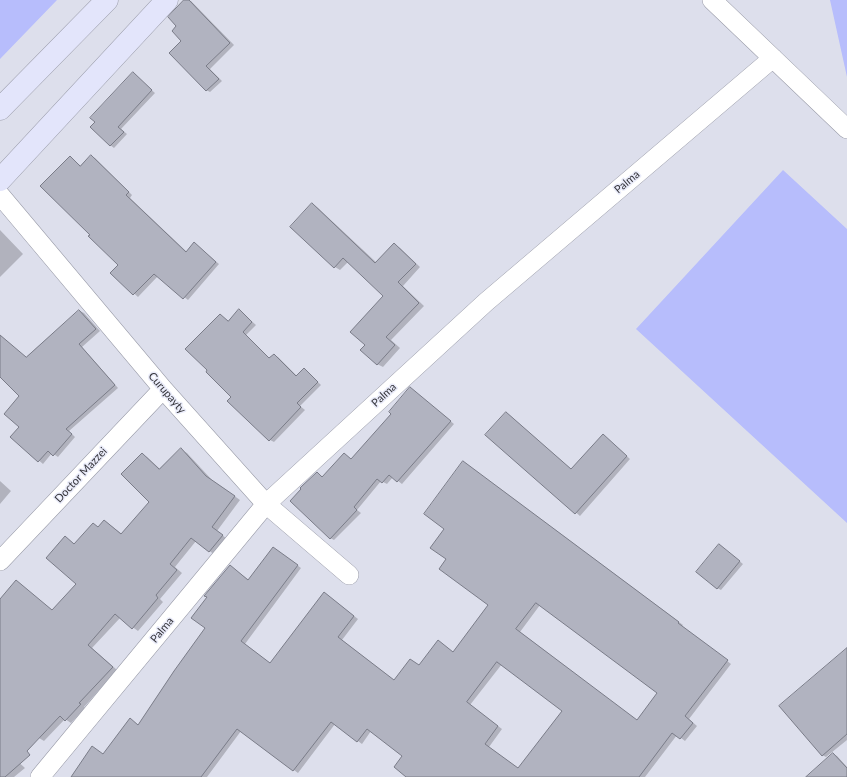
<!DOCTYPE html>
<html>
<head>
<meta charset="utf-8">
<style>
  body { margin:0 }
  canvas { display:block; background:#dddfec }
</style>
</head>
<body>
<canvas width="847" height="777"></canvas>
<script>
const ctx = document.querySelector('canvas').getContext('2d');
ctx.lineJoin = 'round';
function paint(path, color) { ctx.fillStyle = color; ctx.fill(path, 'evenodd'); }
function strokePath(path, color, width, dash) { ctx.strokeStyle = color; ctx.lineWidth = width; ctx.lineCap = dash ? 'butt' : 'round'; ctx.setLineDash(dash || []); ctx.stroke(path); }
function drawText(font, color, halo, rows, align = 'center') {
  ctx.font = font + ' Lato,sans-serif'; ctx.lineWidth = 3; ctx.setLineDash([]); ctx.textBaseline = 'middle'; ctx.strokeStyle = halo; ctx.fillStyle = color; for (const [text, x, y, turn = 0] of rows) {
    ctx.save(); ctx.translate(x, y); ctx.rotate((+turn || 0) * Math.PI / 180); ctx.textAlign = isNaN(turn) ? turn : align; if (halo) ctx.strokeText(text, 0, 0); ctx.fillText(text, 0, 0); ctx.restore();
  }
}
const green = new Path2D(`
  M 0,0 L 57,0 L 0,59 Z
  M 830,0 L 847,0 L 847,77 Z
  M 783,170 L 847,229 L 847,523 L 636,329 Z`);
const shadow = new Path2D(`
  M 186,0 L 191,1 L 234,45 L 210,69 L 222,81 L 210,92 L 206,90 L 183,41 L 178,26 Z
  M 133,74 L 155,93 L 121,129 L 127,134 L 114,148 L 110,145 L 96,122 Z
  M 91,156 L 95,158 L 132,195 L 130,198 L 187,252 L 194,243 L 219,264 L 188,300 L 158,276 L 138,297 L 112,273 L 120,265 L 91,235 L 70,157 L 81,166 Z
  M 313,204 L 318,208 L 377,263 L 394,244 L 400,248 L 420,267 L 403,286 L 424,306 L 391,340 L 400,348 L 383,367 L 377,364 L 366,345 L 385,296 L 348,262 L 340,270 L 335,267 Z
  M 0,230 L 23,254 L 0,277 Z
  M 239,310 L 256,325 L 246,335 L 270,359 L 274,355 L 278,357 L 297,376 L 304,369 L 321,385 L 300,406 L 305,410 L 274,442 L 270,440 L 233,397 L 220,315 L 229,322 Z
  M 80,311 L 84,313 L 100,331 L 82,347 L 118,388 L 69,431 L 75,437 L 58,457 L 52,453 L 43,464 L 11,437 L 20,427 L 20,396 L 0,376 L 0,335 L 26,358 Z
  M 414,391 L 454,424 L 402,484 L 393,477 L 387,484 L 381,481 L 357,510 L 361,513 L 334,540 L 330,538 L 318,473 L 323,477 L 344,454 L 352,460 Z
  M 507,413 L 572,470 L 607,438 L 630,459 L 580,516 L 487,435 Z
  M 181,450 L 187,453 L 212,480 L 240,500 L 217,531 L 227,539 L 215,555 L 196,541 L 175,567 L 182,573 L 160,599 L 163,602 L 138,631 L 120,618 L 92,648 L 117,670 L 84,707 L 85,708 L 71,723 L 65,719 L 44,741 L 39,738 L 0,701 L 0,600 L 16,581 L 53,611 L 78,583 L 65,537 L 75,544 L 99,528 L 105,521 L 122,534 L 150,502 L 142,454 L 147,457 L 160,469 Z
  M 468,465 L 683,625 L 682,626 L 731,664 L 689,719 L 697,726 L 685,741 L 677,735 L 645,777 L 408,777 L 404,756 L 371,731 L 362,744 L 335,724 L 298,773 L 241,731 L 207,777 L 72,777 L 103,755 L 134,722 L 139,726 L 207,628 L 234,569 L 249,580 L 278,551 L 301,568 L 245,644 L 271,664 L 328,596 L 358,619 L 342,640 L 395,681 L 419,666 L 454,653 L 490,605 L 447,559 L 445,529 ZM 540,605 L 658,693 L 637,721 L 520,632 ZM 502,664 L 563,710 L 519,769 L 489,747 L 502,729 L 470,705 Z
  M 0,481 L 11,491 L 0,504 Z
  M 719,545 L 743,564 L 721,590 L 717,588 Z
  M 847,658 L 847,740 L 826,757 L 822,755 Z
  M 0,745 L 25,768 L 14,777 L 0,777 Z
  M 833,754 L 837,756 L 847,767 L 847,777 L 808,777 Z`);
const building = new Path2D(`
  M 184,0 L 189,0 L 230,43 L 206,66 L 219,79 L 206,91 L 169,53 L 181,41 L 172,31 L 176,26 L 168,17 Z
  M 133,72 L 152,90 L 118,127 L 124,132 L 110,146 L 90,127 L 95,122 L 90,118 Z
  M 91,155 L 129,192 L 126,195 L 186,252 L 194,242 L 216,262 L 183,299 L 154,274 L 133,295 L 110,273 L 118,265 L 88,236 L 90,235 L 40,186 L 70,156 L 80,166 Z
  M 312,203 L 375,263 L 394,243 L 416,264 L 398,282 L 419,303 L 386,337 L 395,345 L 377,365 L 360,350 L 365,345 L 350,332 L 383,296 L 343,258 L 334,268 L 290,227 Z
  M 239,309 L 252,322 L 243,332 L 269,358 L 274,354 L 296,376 L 304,368 L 318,382 L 297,403 L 301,407 L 269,441 L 227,401 L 231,397 L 206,372 L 207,370 L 185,349 L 220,314 L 228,321 Z
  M 79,310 L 96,329 L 79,344 L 115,385 L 66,429 L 72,434 L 53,456 L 48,451 L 38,462 L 10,437 L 19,427 L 4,414 L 19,396 L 0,377 L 0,335 L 26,357 Z
  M 410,387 L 451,421 L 397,482 L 389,475 L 382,483 L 377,479 L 354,507 L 357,510 L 330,539 L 290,501 L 301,489 L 300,488 L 302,486 L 317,472 L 322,477 L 344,453 L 351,459 L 391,414 L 389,412 Z
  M 506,412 L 571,469 L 603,434 L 627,456 L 575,514 L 485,435 Z
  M 181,448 L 206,476 L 235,496 L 212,527 L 223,535 L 209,552 L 191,538 L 170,564 L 177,570 L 156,595 L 158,598 L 132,629 L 115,614 L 88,645 L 113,667 L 79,703 L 81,704 L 65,721 L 60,716 L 27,751 L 30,755 L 5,777 L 0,777 L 0,599 L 16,580 L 52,610 L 76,584 L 46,558 L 65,536 L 74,544 L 93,523 L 98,527 L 104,520 L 121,534 L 149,502 L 121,474 L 142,453 L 159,469 Z
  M 463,461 L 679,622 L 678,623 L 728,660 L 685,716 L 693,723 L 680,739 L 672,733 L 639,777 L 406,777 L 394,767 L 402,756 L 367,729 L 357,742 L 331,722 L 293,771 L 237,729 L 201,777 L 71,777 L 92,746 L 103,754 L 130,718 L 138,725 L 174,671 L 205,628 L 191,618 L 207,597 L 204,596 L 230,565 L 248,580 L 273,547 L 298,565 L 241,641 L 270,663 L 324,592 L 354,616 L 338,637 L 394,680 L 410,659 L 419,665 L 438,640 L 453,652 L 488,605 L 439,569 L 446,559 L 430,548 L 444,529 L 424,514 ZM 536,603 L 657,693 L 637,720 L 516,629 ZM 497,662 L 562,711 L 518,768 L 485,744 L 498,726 L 467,702 Z
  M 719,544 L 740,561 L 717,589 L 696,572 Z
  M 847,648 L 847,734 L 822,756 L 779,706 Z
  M 833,753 L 847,768 L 847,777 L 806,777 Z`);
const street = new Path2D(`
  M 712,0 L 847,129
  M 0,195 L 163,389 L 266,504 L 349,575
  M 0,561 L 163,389
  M 40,777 L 266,504 L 486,302 L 773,58`);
const secondary = new Path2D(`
  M 0,109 L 107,0
  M 0,180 L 167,0`);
const streetNames = [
  ["Palma",627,182,-40],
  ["Curupayty",167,393,49],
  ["Palma",384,395,-43],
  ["Doctor Mazzei",81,475,-47],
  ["Palma",162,630,-50]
];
paint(green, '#b7bdfc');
paint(shadow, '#0003');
paint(building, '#b1b3c0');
strokePath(building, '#7a7c88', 1);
strokePath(street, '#999ba8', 20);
strokePath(secondary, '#999ba8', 23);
strokePath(street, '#fff', 19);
strokePath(secondary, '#e3e5fb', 22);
drawText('11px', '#35353b', '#eaecfa', streetNames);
</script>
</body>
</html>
